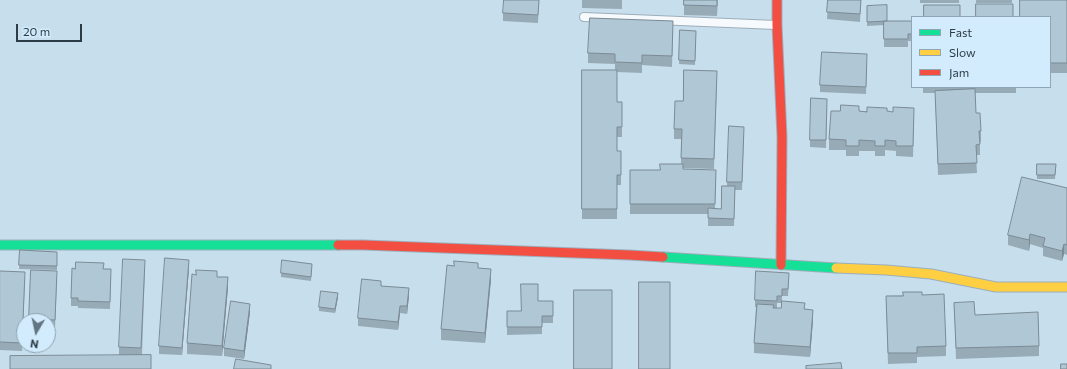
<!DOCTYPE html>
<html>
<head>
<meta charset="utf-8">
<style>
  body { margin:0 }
  #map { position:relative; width:1067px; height:369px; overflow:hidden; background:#c7deed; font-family:Commissioner,sans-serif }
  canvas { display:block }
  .legend { position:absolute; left:911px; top:16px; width:140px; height:72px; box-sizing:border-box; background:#d3ecfd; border:1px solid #90a6b4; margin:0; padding:5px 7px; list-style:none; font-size:12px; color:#2c3d47 }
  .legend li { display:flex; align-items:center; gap:8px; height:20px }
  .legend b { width:20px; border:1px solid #90a6b4 }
  .north { position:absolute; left:16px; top:313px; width:40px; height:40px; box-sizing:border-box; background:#d3ecfd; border:1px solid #90a6b4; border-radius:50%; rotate:189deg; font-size:11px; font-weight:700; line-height:16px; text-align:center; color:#2c3d47 }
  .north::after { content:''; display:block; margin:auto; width:14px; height:18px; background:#627581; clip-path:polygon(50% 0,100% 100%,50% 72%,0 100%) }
  .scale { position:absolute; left:16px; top:24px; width:66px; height:18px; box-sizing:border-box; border:2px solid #2c3d47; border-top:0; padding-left:5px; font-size:12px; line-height:14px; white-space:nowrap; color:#2c3d47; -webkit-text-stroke:3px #d3ecfd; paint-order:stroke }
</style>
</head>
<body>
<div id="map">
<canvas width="1067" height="369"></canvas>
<ul class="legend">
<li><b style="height:5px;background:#16e098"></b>Fast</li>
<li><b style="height:5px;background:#ffcf43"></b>Slow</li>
<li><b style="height:5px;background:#f24e42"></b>Jam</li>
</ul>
<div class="north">N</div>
<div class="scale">20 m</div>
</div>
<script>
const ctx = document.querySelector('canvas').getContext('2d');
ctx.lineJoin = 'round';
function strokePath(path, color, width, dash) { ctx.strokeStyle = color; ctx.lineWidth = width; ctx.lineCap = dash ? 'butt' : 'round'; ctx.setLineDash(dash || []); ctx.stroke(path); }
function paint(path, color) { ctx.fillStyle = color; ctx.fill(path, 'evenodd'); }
const lane = new Path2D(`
  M 584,17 L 776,25`);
const fast = new Path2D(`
  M 0,245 L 338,245
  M 663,257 L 836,268`);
const slow = new Path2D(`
  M 836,268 L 886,270 L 931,274 L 996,287 L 1067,287`);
const jam = new Path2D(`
  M 777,0 L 777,25 L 782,137 L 781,265
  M 338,245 L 363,245 L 629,255 L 663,257`);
const wall = new Path2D(`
  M 539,0 L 538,23 L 503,21 L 503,13 Z
  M 582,0 L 622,0 L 622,9 L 582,8 Z
  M 684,0 L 718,0 L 717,16 L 684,15 Z
  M 828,0 L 861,0 L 860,22 L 827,19 Z
  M 920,0 L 959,0 L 959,3 L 920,3 Z
  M 976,0 L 1012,0 L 1012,3 L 976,3 Z
  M 1067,0 L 1067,73 L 1050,73 L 1050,17 Z
  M 867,6 L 887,21 L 912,21 L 912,41 L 908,41 L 908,47 L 884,47 L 884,25 L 867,26 Z
  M 680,30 L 696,31 L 695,65 L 679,64 Z
  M 673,31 L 672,67 L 642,65 L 642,73 L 617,72 L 617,102 L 622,102 L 622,137 L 617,137 L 617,151 L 621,161 L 621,185 L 617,185 L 617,219 L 582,219 L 582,70 L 615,70 L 615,64 L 588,63 L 588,53 Z
  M 867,61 L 866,94 L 820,92 L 820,85 Z
  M 717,81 L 714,169 L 683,168 L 683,169 L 716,170 L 715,209 L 721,209 L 727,186 L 727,182 L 744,134 L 742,190 L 735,190 L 734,226 L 708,226 L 708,214 L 630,214 L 630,170 L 660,170 L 681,164 L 681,139 L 674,139 L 674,129 L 683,101 Z
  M 923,87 L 1016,87 L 1016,93 L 975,93 L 976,113 L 981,131 L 981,142 L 980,142 L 980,155 L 976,155 L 977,173 L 938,175 L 935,93 L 923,93 Z
  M 827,107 L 826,148 L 810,147 L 810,140 Z
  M 859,111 L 887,111 L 914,118 L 913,157 L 896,156 L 896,151 L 885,150 L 885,156 L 875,156 L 875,151 L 859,151 L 859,156 L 846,156 L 846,150 L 829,150 L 829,139 Z
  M 1037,164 L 1056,164 L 1055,179 L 1037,179 Z
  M 1067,188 L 1067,255 L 1064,254 L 1062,261 L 1043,256 L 1043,248 L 1030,244 L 1029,251 L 1008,245 L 1008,235 Z
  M 20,250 L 57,252 L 57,270 L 19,269 Z
  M 145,267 L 142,355 L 119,355 L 119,347 Z
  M 189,268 L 182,355 L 159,354 L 159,346 Z
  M 312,268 L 311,281 L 281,277 L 281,273 Z
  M 478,268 L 491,279 L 485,343 L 441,340 L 441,329 Z
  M 104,269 L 111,277 L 110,309 L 78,308 L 78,306 L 71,306 L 71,298 Z
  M 31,270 L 57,279 L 55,328 L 48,328 L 48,321 L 29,321 Z
  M 0,271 L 25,280 L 22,351 L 0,350 Z
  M 217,277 L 228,287 L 222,356 L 187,354 L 187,343 Z
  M 789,280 L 788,296 L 782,296 L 782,301 L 805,309 L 813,320 L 810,357 L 754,353 L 754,343 L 756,307 L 755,307 L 755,300 ZM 777,303 L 782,303 L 781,308 L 777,308 Z
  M 381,286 L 409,296 L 407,314 L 400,313 L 398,330 L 358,326 L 358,318 Z
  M 922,295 L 946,346 L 946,356 L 917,357 L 917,363 L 888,364 L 886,296 Z
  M 338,297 L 335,313 L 319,311 L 319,307 Z
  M 538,301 L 553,301 L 553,323 L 542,323 L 542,334 L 507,335 L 507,311 L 521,311 Z
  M 954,303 L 975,315 L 1039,346 L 1039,356 L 956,359 Z
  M 250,312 L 244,359 L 224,356 L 224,348 Z`);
const shadedWall = new Path2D(`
  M 1030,234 L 1030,244 L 1029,251 L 1029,240 Z
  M 1064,244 L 1064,254 L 1062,261 L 1062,251 Z
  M 189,260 L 189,268 L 182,355 L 182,348 Z
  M 491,269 L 491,279 L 485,343 L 485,333 Z
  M 228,277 L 228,287 L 222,356 L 222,346 Z
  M 409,288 L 409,296 L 407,314 L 407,306 Z
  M 338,293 L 338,297 L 335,313 L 335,309 Z
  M 250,304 L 250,312 L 244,359 L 244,351 Z
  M 400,306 L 400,313 L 398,330 L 398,322 Z
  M 813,310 L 813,320 L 810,357 L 810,347 Z`);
const building = new Path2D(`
  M 504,0 L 539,0 L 538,15 L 503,13 Z
  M 684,0 L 717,0 L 717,6 L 684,5 Z
  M 828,0 L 861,0 L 860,14 L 827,12 Z
  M 1020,0 L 1067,0 L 1067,63 L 1050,63 L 1050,17 L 1020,17 Z
  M 976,4 L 1013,4 L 1013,17 L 976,17 Z
  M 887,5 L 887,21 L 867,22 L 867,6 Z
  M 924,5 L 960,5 L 960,17 L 924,17 Z
  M 590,18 L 673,21 L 672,56 L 642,55 L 642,63 L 615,62 L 615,54 L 588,53 Z
  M 884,21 L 912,21 L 912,34 L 908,34 L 908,39 L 884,39 Z
  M 680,30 L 696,31 L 695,61 L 679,60 Z
  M 822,52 L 867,54 L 866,87 L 820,85 Z
  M 582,70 L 617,70 L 617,102 L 622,102 L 622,127 L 617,127 L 617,151 L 621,151 L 621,175 L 617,175 L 617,209 L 582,209 Z
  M 684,70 L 717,71 L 714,159 L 681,158 L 682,129 L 674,129 L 675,101 L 683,101 Z
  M 975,89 L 976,113 L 980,113 L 981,131 L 979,131 L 980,144 L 976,145 L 977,163 L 938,164 L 935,91 Z
  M 811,98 L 827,99 L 826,140 L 810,140 Z
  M 841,105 L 859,106 L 859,111 L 867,112 L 867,107 L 887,108 L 887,111 L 893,112 L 893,107 L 914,108 L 913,146 L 896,146 L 896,141 L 885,140 L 885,146 L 875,146 L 875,141 L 859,140 L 859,146 L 846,146 L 846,140 L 829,139 L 831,111 L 840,111 Z
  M 729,126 L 744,127 L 742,182 L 727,182 Z
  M 660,164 L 683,164 L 683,169 L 716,170 L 715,204 L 630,204 L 630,170 L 660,170 Z
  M 1037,164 L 1056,164 L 1055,175 L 1037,175 Z
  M 1022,177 L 1067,188 L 1067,245 L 1064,244 L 1062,251 L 1043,246 L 1045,238 L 1030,234 L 1029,240 L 1008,235 Z
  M 722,186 L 735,186 L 734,219 L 708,218 L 708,208 L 721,209 Z
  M 20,250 L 57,252 L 57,266 L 19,265 Z
  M 165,258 L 189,260 L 182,348 L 159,346 Z
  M 123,259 L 145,260 L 141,348 L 119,347 Z
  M 282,260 L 312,264 L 311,277 L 281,273 Z
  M 454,261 L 478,263 L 478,268 L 491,269 L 485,333 L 441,329 L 447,265 L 454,266 Z
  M 76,262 L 104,263 L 103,269 L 111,269 L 110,302 L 78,301 L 78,298 L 71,298 L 72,268 L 75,269 Z
  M 31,270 L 57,271 L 55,320 L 29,319 Z
  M 196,270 L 217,271 L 217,277 L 228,277 L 222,346 L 187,343 L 192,274 L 196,275 Z
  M 0,271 L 25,272 L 22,343 L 0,342 Z
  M 756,271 L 789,273 L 788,289 L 782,289 L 782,296 L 777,296 L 777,301 L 755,300 Z
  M 362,279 L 381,281 L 381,286 L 409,288 L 407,306 L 400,306 L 398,322 L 358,318 Z
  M 639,282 L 670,282 L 670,369 L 639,369 Z
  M 521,284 L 538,284 L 538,301 L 553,301 L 553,316 L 542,316 L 542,327 L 507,327 L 507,311 L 521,311 Z
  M 574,290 L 612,290 L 612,369 L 574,369 Z
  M 321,291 L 338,293 L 335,309 L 319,307 Z
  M 903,292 L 922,292 L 922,295 L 944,294 L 946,346 L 917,347 L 917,353 L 888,353 L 886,296 L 903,296 Z
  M 231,301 L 250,304 L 244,351 L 224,348 Z
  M 782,301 L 805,303 L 804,309 L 813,310 L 810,347 L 754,343 L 757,304 L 774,305 L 773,308 L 781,308 Z
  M 974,302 L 975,315 L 1038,312 L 1039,346 L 956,348 L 954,303 Z
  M 151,355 L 151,369 L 10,369 L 10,356 Z
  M 236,359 L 271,365 L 271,369 L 234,369 Z
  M 841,363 L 842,369 L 806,369 L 806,366 Z
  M 1061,364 L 1067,364 L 1067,369 L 1061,369 Z`);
strokePath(lane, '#9caeba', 10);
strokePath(fast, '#9caeba', 11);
strokePath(slow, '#9caeba', 11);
strokePath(jam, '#9caeba', 11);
strokePath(lane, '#f7fafc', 8);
strokePath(fast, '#16e098', 9);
strokePath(slow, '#ffcf43', 9);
strokePath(jam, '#f24e42', 9);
paint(wall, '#97abb7');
paint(shadedWall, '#7b8b95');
paint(building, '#b0c7d5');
strokePath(building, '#7b8b95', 1);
</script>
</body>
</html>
